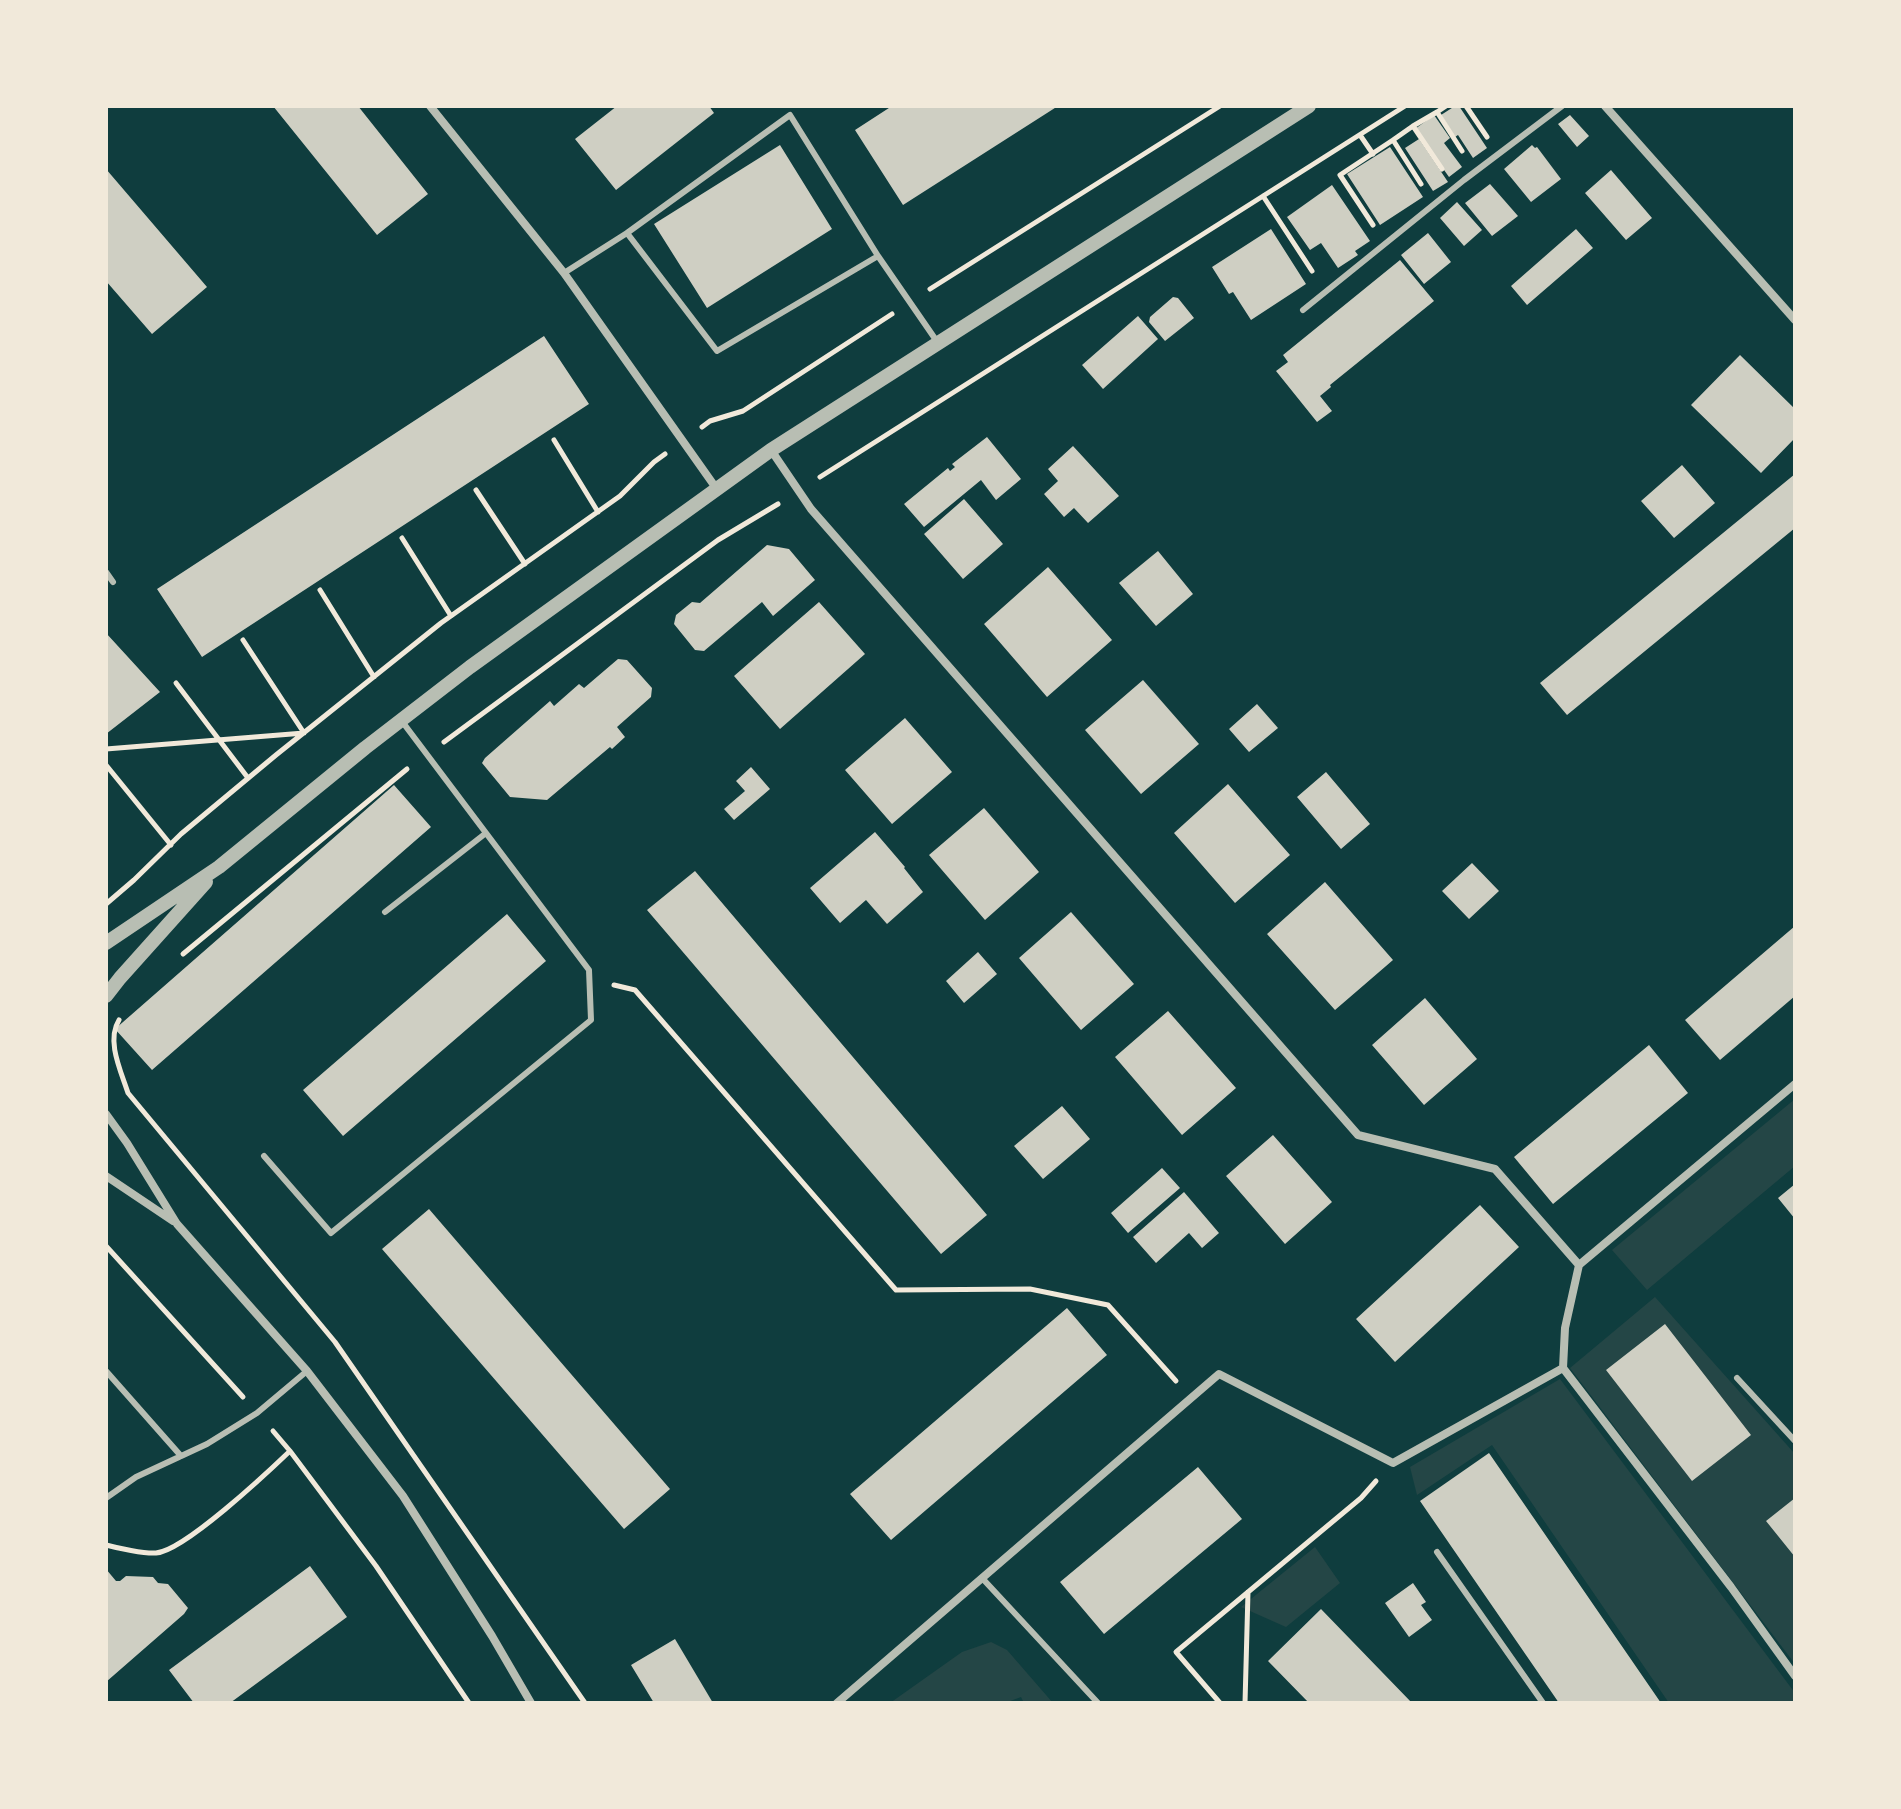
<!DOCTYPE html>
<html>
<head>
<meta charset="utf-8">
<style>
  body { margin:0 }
  #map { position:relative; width:1901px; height:1809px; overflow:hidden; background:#0f3d3e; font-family:"Noto Serif",serif }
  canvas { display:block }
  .frame { position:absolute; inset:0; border:108px solid #f1e9da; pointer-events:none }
</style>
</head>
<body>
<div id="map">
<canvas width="1901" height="1809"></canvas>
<div class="frame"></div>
</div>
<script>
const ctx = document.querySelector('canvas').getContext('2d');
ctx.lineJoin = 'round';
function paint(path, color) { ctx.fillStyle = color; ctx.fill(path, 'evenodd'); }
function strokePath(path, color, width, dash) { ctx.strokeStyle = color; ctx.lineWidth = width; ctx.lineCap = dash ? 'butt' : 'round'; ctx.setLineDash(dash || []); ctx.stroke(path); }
const green = new Path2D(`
  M 1795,1099 L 1795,1166 L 1647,1290 L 1612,1250 Z
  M 1655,1297 L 1795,1454 L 1795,1664 L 1570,1368 Z
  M 1560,1379 L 1795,1693 L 1795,1703 L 1669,1703 L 1492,1445 L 1417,1495 L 1410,1467 Z
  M 1315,1547 L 1340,1583 L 1286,1627 L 1241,1607 Z
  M 991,1642 L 1007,1650 L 1053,1703 L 1024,1703 L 1021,1697 L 1005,1703 L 890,1703 L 962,1652 Z`);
const building = new Path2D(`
  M 273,106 L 358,106 L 428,194 L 377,235 Z
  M 617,106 L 709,106 L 714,113 L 616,190 L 575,139 Z
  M 892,106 L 1058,106 L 903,205 L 855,130 Z
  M 1455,106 L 1459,106 L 1487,148 L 1473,158 L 1458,135 L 1455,137 L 1441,115 Z
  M 1434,115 L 1450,138 L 1444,143 L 1462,167 L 1449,177 L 1415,129 Z
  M 1570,115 L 1589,136 L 1577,147 L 1558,124 Z
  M 1419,139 L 1448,182 L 1433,191 L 1405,148 Z
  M 780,145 L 832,229 L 707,308 L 654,224 Z
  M 1532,145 L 1535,148 L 1537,147 L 1561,179 L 1531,202 L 1504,169 Z
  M 1390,147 L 1423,197 L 1380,225 L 1347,174 Z
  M 106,169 L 207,287 L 152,334 L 106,281 Z
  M 1611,170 L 1652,218 L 1626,240 L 1585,193 Z
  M 1490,184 L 1518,216 L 1492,236 L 1465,203 Z
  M 1332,185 L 1370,241 L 1355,251 L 1358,255 L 1338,268 L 1321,243 L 1310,250 L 1287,217 Z
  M 1457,202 L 1482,230 L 1464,246 L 1440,218 Z
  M 1271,229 L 1306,284 L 1251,320 L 1233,292 L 1229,294 L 1212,267 Z
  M 1576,229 L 1593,248 L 1527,305 L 1511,286 Z
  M 1428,233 L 1451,262 L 1424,284 L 1401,255 Z
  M 1400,260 L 1434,301 L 1330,385 L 1331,387 L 1320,396 L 1332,411 L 1317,422 L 1276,371 L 1288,362 L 1283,355 Z
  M 1173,297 L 1178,298 L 1194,318 L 1165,341 L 1149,322 L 1150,317 Z
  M 1138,316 L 1158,339 L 1103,389 L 1082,365 Z
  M 544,336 L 589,404 L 202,657 L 157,589 Z
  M 1740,355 L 1795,409 L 1795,438 L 1761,473 L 1691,405 Z
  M 987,437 L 1021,479 L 996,500 L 981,480 L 924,527 L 904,504 L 948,468 L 950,471 L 955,467 L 952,464 Z
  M 1073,446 L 1119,496 L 1088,523 L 1074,508 L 1064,517 L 1044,494 L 1058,481 L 1048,469 Z
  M 1682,465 L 1715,503 L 1674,538 L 1641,501 Z
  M 1795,474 L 1795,528 L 1567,715 L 1540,683 Z
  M 964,499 L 1003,544 L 963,579 L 924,534 Z
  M 767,545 L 789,549 L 815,580 L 773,616 L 762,602 L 704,651 L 695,650 L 674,624 L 676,615 L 692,602 L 700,603 Z
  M 1158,551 L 1193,594 L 1156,626 L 1119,583 Z
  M 1048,567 L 1112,640 L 1047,697 L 984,624 Z
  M 819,602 L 865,654 L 780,729 L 734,676 Z
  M 106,633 L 160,692 L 106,734 Z
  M 618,659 L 627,660 L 652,688 L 651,697 L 617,727 L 625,737 L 612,749 L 610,747 L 547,800 L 510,797 L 482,763 L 485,758 L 550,701 L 554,706 L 579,684 L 584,688 Z
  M 1143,680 L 1199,744 L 1141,794 L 1085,730 Z
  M 1257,704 L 1278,728 L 1249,752 L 1229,729 Z
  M 905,718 L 952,772 L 892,824 L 845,770 Z
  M 751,767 L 770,789 L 734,820 L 724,809 L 745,791 L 736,781 Z
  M 1326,772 L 1370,824 L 1341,849 L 1297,797 Z
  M 1228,784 L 1290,855 L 1235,903 L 1174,833 Z
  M 394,785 L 431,827 L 152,1070 L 115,1029 Z
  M 984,808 L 1039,872 L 985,920 L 929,855 Z
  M 875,832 L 905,867 L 904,868 L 923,892 L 887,924 L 866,900 L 840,923 L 810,888 Z
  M 1472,863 L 1499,891 L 1469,919 L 1442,891 Z
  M 695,871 L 987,1215 L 941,1254 L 647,910 Z
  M 1325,882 L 1393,960 L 1335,1010 L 1267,934 Z
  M 1071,912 L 1134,984 L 1081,1030 L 1019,958 Z
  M 507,914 L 546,961 L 343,1136 L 303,1090 Z
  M 1795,926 L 1795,996 L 1720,1060 L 1685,1020 Z
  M 978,952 L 997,974 L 964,1003 L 946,981 Z
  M 1425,998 L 1477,1059 L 1424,1105 L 1372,1045 Z
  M 1168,1011 L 1236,1088 L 1182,1135 L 1115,1057 Z
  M 1649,1045 L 1688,1093 L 1553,1204 L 1514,1157 Z
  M 1062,1106 L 1090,1139 L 1043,1179 L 1014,1146 Z
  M 1273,1135 L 1332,1202 L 1285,1244 L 1226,1176 Z
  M 1162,1168 L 1180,1188 L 1128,1233 L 1111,1213 Z
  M 1795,1184 L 1795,1219 L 1778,1198 Z
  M 1184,1192 L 1219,1233 L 1202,1248 L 1189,1233 L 1156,1263 L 1133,1237 Z
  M 1480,1205 L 1519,1247 L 1395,1362 L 1356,1319 Z
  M 429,1209 L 670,1489 L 624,1529 L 382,1249 Z
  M 1067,1308 L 1107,1355 L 891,1540 L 850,1494 Z
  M 1665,1324 L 1751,1435 L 1692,1481 L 1606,1370 Z
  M 1489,1453 L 1661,1703 L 1559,1703 L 1420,1501 Z
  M 1198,1467 L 1242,1519 L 1104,1634 L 1060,1582 Z
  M 1795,1498 L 1795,1557 L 1766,1521 Z
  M 310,1566 L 347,1617 L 230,1703 L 194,1703 L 169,1670 Z
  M 106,1569 L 116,1581 L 120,1581 L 126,1576 L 153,1577 L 158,1583 L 168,1584 L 188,1608 L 184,1614 L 106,1682 Z
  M 1413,1583 L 1426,1602 L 1421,1605 L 1432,1620 L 1409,1637 L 1385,1603 Z
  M 1321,1609 L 1412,1703 L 1309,1703 L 1268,1661 Z
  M 675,1639 L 713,1703 L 654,1703 L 631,1665 Z`);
const path = new Path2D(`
  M 1446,106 L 1437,112 L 1462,151
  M 1466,106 L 1487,137
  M 1437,112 L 1413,126 L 1442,169
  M 1413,126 L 1393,140 L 1421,184
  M 1360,135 L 1373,154
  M 1263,196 L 1312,271
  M 1373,225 L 1340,175 L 1393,140
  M 930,289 L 1220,106
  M 702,427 L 710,421 L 743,411 L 892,314
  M 554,440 L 598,512
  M 820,477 L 1405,106
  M 476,490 L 525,564
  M 402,538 L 451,616
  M 320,590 L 374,677
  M 176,683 L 248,778
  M 444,742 L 718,540 L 778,504
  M 106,749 L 304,733 L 243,640
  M 106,765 L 171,845
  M 106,904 L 134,880 L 181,834 L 276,755 L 441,623 L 620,496 L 654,462 L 665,454
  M 183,954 L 407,769
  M 614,985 L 635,990 L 896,1290 L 1030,1289 L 1108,1305 L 1176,1381
  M 119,1020 C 106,1041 121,1071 128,1093 L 335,1342 L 585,1703
  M 106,1246 L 243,1397
  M 273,1431 L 290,1451 L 376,1566 L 469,1703
  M 106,1545 C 117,1548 145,1554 156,1553 C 184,1551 267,1473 290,1451
  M 1220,1703 L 1176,1652 L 1361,1498 L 1376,1481
  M 1245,1703 L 1248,1592`);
const service = new Path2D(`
  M 627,233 L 790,115 L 878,256
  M 564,273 L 627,233 L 717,351 L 878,256 L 938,343
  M 1303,310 L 1464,180 L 1562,106
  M 106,572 L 113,582
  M 385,912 L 486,833
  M 264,1156 L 331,1233 L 591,1020 L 589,970 L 401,720
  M 106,1371 L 181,1456
  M 1737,1378 L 1795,1441
  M 106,1498 L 136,1477 L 207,1444 L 257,1413 L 307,1371
  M 1437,1552 L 1543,1703
  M 982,1578 L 1098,1703`);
const minor = new Path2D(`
  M 430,106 L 564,273 L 716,488
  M 1605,106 L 1795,320
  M 771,450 L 811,509 L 1358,1135 L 1495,1169 L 1579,1265
  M 1795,1084 L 1579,1265 L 1565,1328 L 1563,1368 L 1731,1587 L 1795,1676
  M 106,1114 L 127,1143 L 177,1224 L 307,1371 L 403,1496 L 492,1636 L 531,1703
  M 106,1176 L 173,1221
  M 837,1703 L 1219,1374 L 1393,1463 L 1563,1368`);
const tertiary = new Path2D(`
  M 106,943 L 219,867 L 365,748 L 470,667 L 771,450 L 1309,106
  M 106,996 L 120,978 L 206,882`);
paint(green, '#244646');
paint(building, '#cfcfc3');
strokePath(path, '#f1e9da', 5);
strokePath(service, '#b8beb3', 6);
strokePath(minor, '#b8beb3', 8);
strokePath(tertiary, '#b8beb3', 14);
</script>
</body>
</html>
